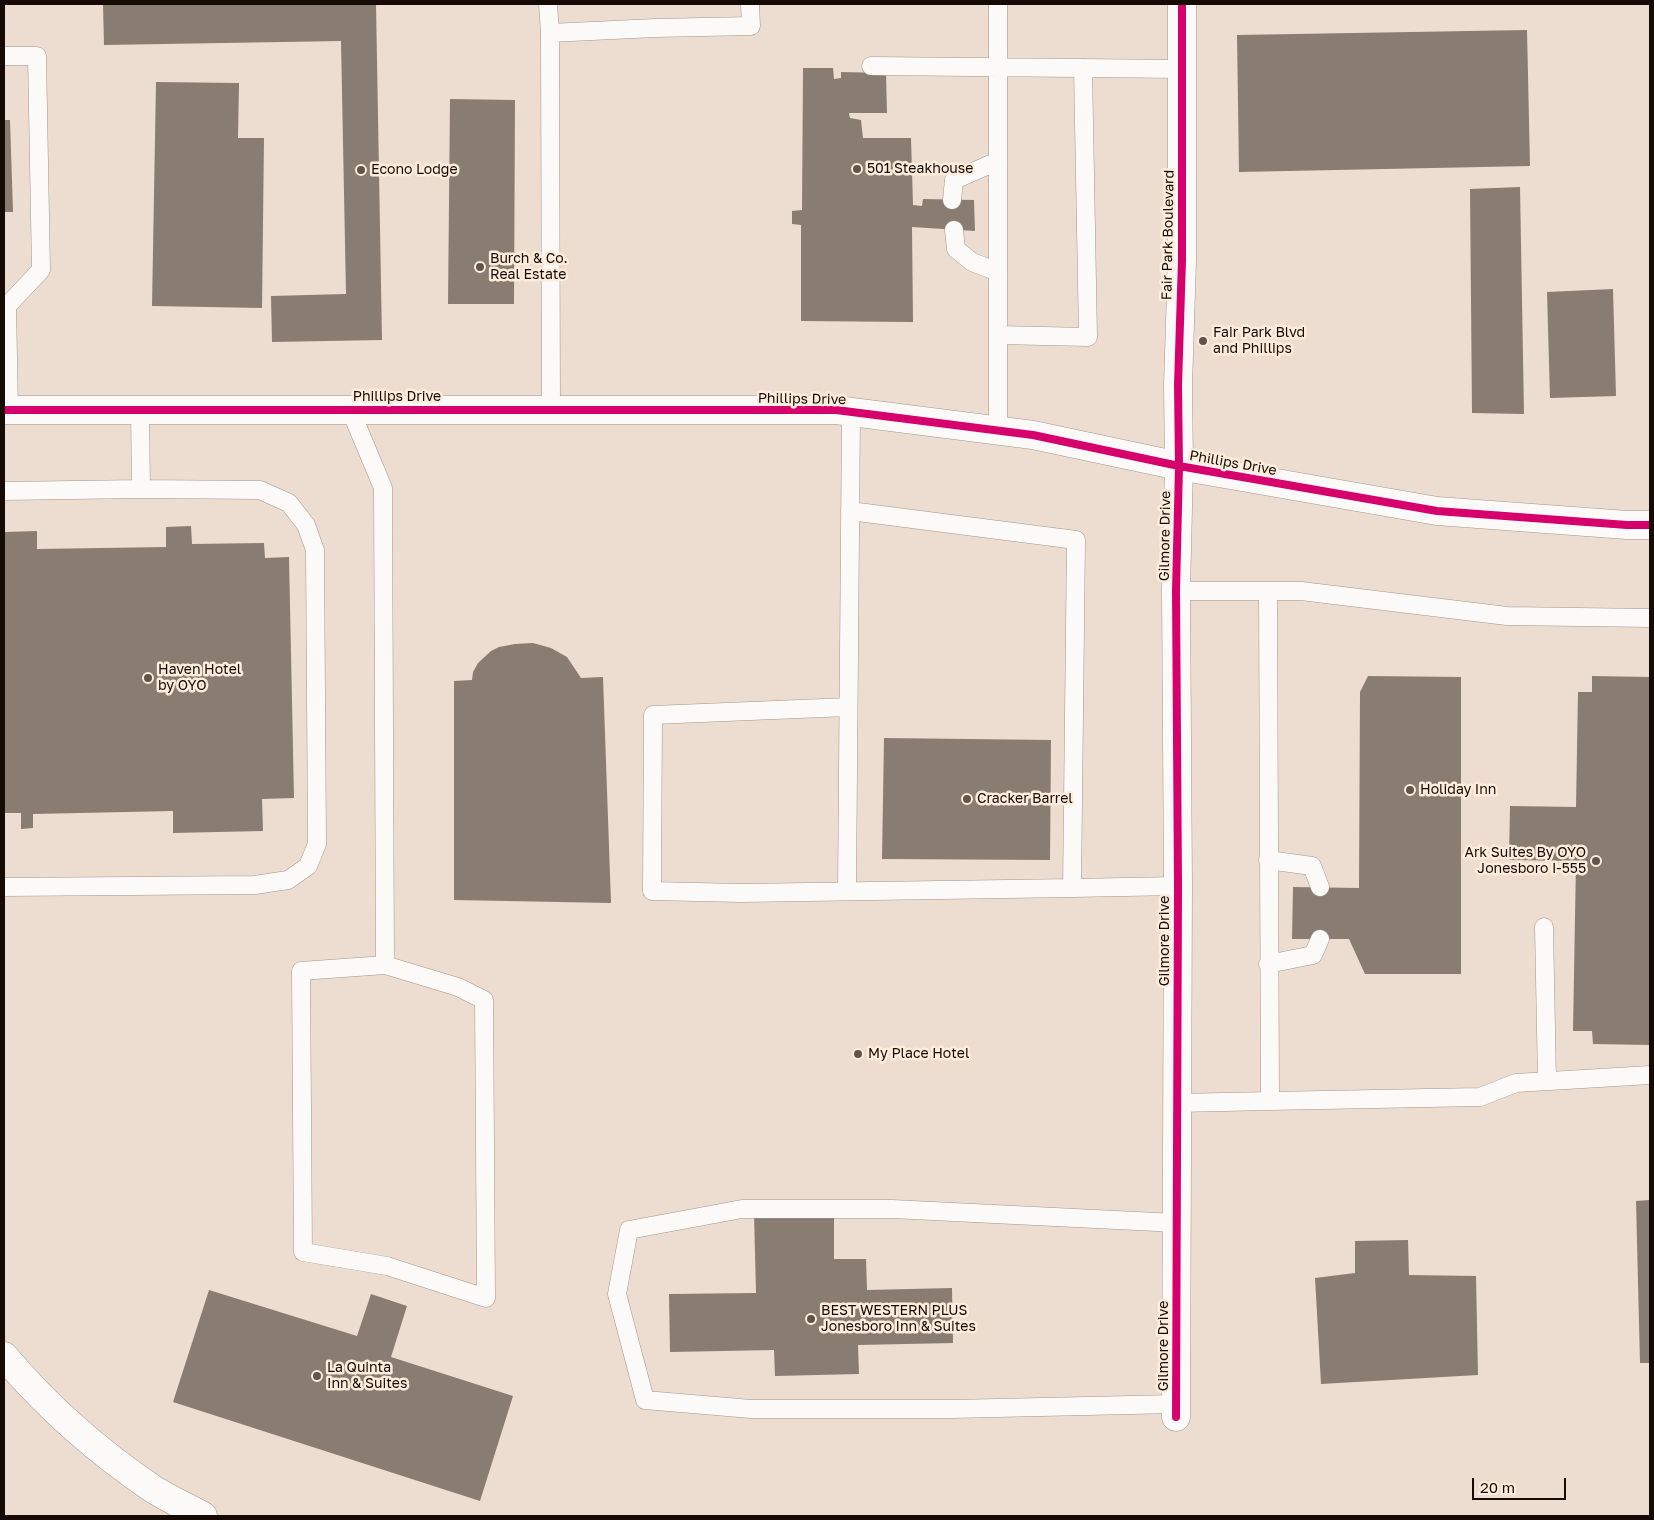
<!DOCTYPE html>
<html>
<head>
<meta charset="utf-8">
<style>
  body { margin:0 }
  #map { position:relative; width:1654px; height:1520px; overflow:hidden; background:#edddd0; font-family:"Golos Text",sans-serif }
  canvas { display:block }
  .frame { position:absolute; inset:0; border:5px solid #150b04; pointer-events:none }
  .scale { position:absolute; left:1472px; top:1478px; width:94px; height:22px; box-sizing:border-box; border:2px solid #150b04; border-top:0; padding-left:6px; font-size:15px; line-height:18px; white-space:nowrap; color:#150b04; -webkit-text-stroke:4px #feecdd; paint-order:stroke }
</style>
</head>
<body>
<div id="map">
<canvas width="1654" height="1520"></canvas>
<div class="frame"></div>
<div class="scale">20 m</div>
</div>
<script>
const ctx = document.querySelector('canvas').getContext('2d');
ctx.lineJoin = 'round';
function paint(path, color) { ctx.fillStyle = color; ctx.fill(path, 'evenodd'); }
function strokePath(path, color, width, dash) { ctx.strokeStyle = color; ctx.lineWidth = width; ctx.lineCap = dash ? 'butt' : 'round'; ctx.setLineDash(dash || []); ctx.stroke(path); }
function drawText(font, color, halo, rows, align = 'center') {
  ctx.font = font + ' "Golos Text",sans-serif'; ctx.lineWidth = 5; ctx.setLineDash([]); ctx.textBaseline = 'middle'; ctx.strokeStyle = halo; ctx.fillStyle = color; for (const [text, x, y, turn = 0] of rows) {
    ctx.save(); ctx.translate(x, y); ctx.rotate((+turn || 0) * Math.PI / 180); ctx.textAlign = isNaN(turn) ? turn : align; if (halo) ctx.strokeText(text, 0, 0); ctx.fillText(text, 0, 0); ctx.restore();
  }
}
const building = new Path2D(`
  M 103,4 L 376,4 L 382,340 L 272,342 L 271,296 L 346,294 L 341,41 L 104,45 Z
  M 1527,30 L 1530,166 L 1239,172 L 1237,35 Z
  M 803,68 L 833,68 L 834,79 L 841,78 L 841,72 L 886,73 L 887,113 L 849,113 L 850,118 L 861,120 L 863,138 L 911,138 L 913,205 L 922,206 L 923,199 L 974,200 L 975,231 L 912,227 L 913,322 L 801,321 L 801,225 L 792,224 L 792,211 L 802,210 Z
  M 156,82 L 239,83 L 238,138 L 264,138 L 262,308 L 152,306 Z
  M 450,99 L 515,100 L 514,304 L 448,304 Z
  M 4,120 L 10,120 L 13,212 L 4,212 Z
  M 1520,187 L 1524,414 L 1472,413 L 1470,189 Z
  M 1613,289 L 1616,396 L 1550,398 L 1547,292 Z
  M 191,526 L 192,544 L 264,543 L 265,558 L 289,557 L 294,798 L 262,799 L 263,831 L 173,833 L 173,811 L 33,814 L 33,828 L 21,829 L 21,813 L 4,813 L 5,532 L 37,531 L 37,549 L 166,547 L 166,527 Z
  M 533,643 L 551,648 L 567,657 L 581,678 L 603,677 L 611,903 L 454,900 L 454,681 L 472,680 L 473,672 L 478,663 L 491,651 L 499,647 L 515,644 Z
  M 1368,676 L 1461,677 L 1461,974 L 1365,974 L 1349,939 L 1292,939 L 1293,887 L 1359,888 L 1360,692 Z
  M 1592,676 L 1650,677 L 1650,1045 L 1593,1044 L 1592,1031 L 1573,1031 L 1576,861 L 1509,860 L 1510,806 L 1576,807 L 1578,692 L 1592,692 Z
  M 884,738 L 1051,740 L 1050,860 L 882,859 Z
  M 1650,1200 L 1650,1363 L 1640,1363 L 1636,1201 Z
  M 834,1213 L 834,1259 L 866,1259 L 867,1290 L 952,1288 L 953,1343 L 858,1345 L 859,1374 L 775,1376 L 774,1350 L 670,1352 L 669,1294 L 756,1293 L 754,1214 Z
  M 1408,1240 L 1409,1275 L 1476,1276 L 1478,1375 L 1321,1384 L 1315,1278 L 1355,1273 L 1355,1241 Z
  M 209,1290 L 357,1336 L 371,1294 L 407,1306 L 391,1357 L 513,1396 L 480,1501 L 173,1402 Z`);
const service = new Path2D(`
  M 548,4 L 550,33 L 551,410
  M 998,4 L 998,430
  M 550,33 L 655,28 L 751,26 L 750,4
  M 4,56 L 37,56 L 41,270 L 7,306
  M 871,66 L 1182,69
  M 952,200 L 954,180 L 998,161
  M 954,230 L 956,249 L 972,262 L 998,272
  M 4,306 L 7,306 L 9,410
  M 998,335 L 1088,337 L 1083,68
  M 350,409 L 383,488 L 385,965 L 301,971 L 303,1252 L 387,1266 L 486,1298 L 484,1000 L 458,987 L 385,965
  M 4,491 L 141,489
  M 850,511 L 1076,540 L 1072,888 L 1178,886
  M 1176,591 L 1301,591 L 1507,616 L 1650,618
  M 848,707 L 653,715 L 652,891 L 741,893 L 1072,888
  M 1268,860 L 1312,866 L 1320,887
  M 4,887 L 255,885 L 288,880 L 308,866 L 317,844 L 315,550 L 306,525 L 289,503 L 260,490 L 141,489 L 140,410
  M 847,890 L 851,412
  M 1544,927 L 1547,1081
  M 1268,964 L 1313,955 L 1320,939
  M 1270,1101 L 1480,1097 L 1516,1083 L 1650,1075
  M 1177,1103 L 1270,1101 L 1268,591
  M 1176,1404 L 952,1409 L 751,1409 L 645,1400 L 617,1294 L 629,1230 L 742,1209 L 892,1209 L 1177,1223`);
const minor = new Path2D(`
  M 1176,1417 L 1178,886 L 1176,591 L 1179,466 L 1178,385 L 1182,260 L 1182,4`);
const tertiary = new Path2D(`
  M 4,410 L 836,410 L 1033,435 L 1179,466 L 1437,511 L 1627,525 L 1650,525`);
const motorway = new Path2D(`
  M 4,1356 C 47,1407 97,1451 153,1489 C 169,1499 187,1507 203,1516`);
const cycleway = new Path2D(`
  M 4,410 L 836,410 L 1033,435 L 1179,466 L 1437,511 L 1627,525 L 1650,525
  M 1176,1417 L 1178,886 L 1176,591 L 1179,466 L 1178,385 L 1182,260 L 1182,4`);
const markers = [
  [857,169,5,"#61544b"],
  [361,170,5,"#61544b"],
  [480,267,5,"#61544b"],
  [1203,341,5,"#61544b"],
  [148,678,5,"#61544b"],
  [1410,790,5,"#61544b"],
  [967,799,5,"#61544b"],
  [1596,861,5,"#61544b"],
  [858,1054,5,"#61544b"],
  [811,1319,5,"#61544b"],
  [317,1376,5,"#61544b"]
];
const poiNames = [
  ["501 Steakhouse",867,169],
  ["Econo Lodge",371,170],
  ["Burch & Co.",490,259],
  ["Real Estate",490,275],
  ["Fair Park Blvd",1213,333],
  ["and Phillips",1213,349],
  ["Haven Hotel",158,670],
  ["by OYO",158,686],
  ["Holiday Inn",1420,790],
  ["Cracker Barrel",977,799],
  ["Ark Suites By OYO",1586,853,"right"],
  ["Jonesboro I-555",1586,869,"right"],
  ["My Place Hotel",868,1054],
  ["BEST WESTERN PLUS",821,1311],
  ["Jonesboro Inn & Suites",821,1327],
  ["La Quinta",327,1368],
  ["Inn & Suites",327,1384]
];
const streetNames = [
  ["Fair Park Boulevard",1168,235,-89],
  ["Phillips Drive",397,397],
  ["Phillips Drive",802,399,1],
  ["Phillips Drive",1233,463,10],
  ["Gilmore Drive",1165,536,-89],
  ["Gilmore Drive",1165,941,-90],
  ["Gilmore Drive",1164,1346,-90]
];
paint(building, '#897c71');
strokePath(service, '#a2968c', 19);
strokePath(minor, '#a2968c', 29);
strokePath(tertiary, '#a2968c', 29);
strokePath(motorway, '#a2968c', 29);
strokePath(service, '#fcfaf8', 18);
strokePath(minor, '#fcfaf8', 28);
strokePath(tertiary, '#fcfaf8', 28);
strokePath(motorway, '#fcfaf8', 28);
strokePath(cycleway, '#d6006c', 8);
for (const [x, y, r, color] of markers) { const dot = new Path2D(); dot.arc(x, y, r, 0, 2 * Math.PI); ctx.fillStyle = color; ctx.fill(dot); strokePath(dot, '#feecdd', 2); }
drawText('14px', '#150b04', '#feecdd', poiNames, 'left');
drawText('14px', '#150b04', '#feecdd', streetNames);
</script>
</body>
</html>
